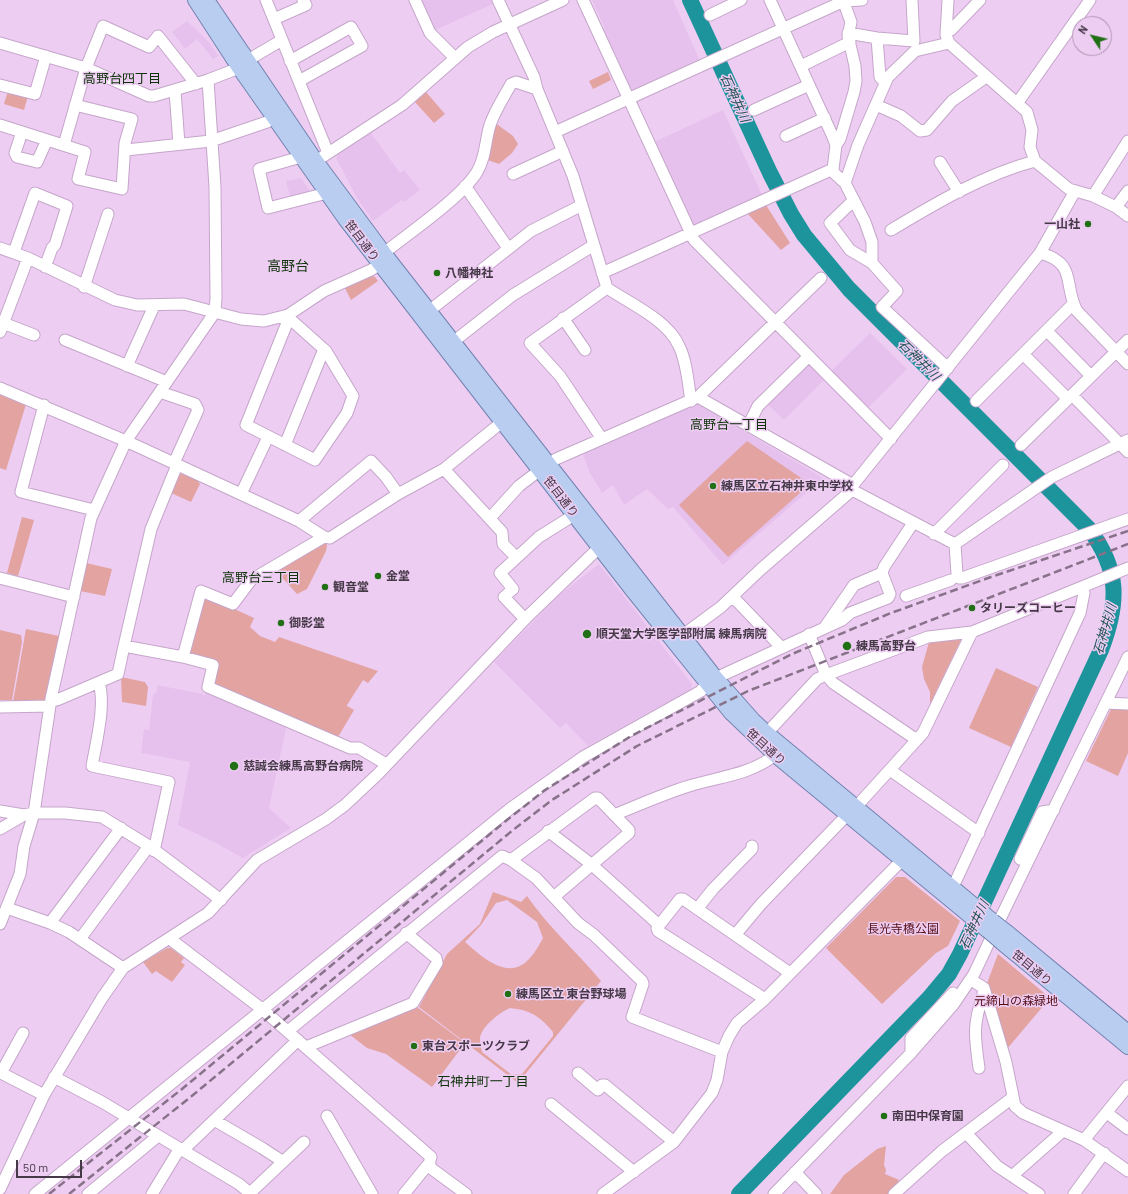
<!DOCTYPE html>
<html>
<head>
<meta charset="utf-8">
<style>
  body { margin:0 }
  #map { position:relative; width:1128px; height:1194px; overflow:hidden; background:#eecdf3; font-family:Barlow,sans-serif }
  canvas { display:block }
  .north { position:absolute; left:1072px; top:16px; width:40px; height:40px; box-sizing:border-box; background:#eecdf3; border:1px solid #aa91ae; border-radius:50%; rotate:305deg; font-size:11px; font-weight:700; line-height:16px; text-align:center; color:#453847 }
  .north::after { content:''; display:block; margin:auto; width:14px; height:18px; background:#217016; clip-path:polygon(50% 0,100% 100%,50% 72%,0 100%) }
  .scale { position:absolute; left:16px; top:1160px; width:66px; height:18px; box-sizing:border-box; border:2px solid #453847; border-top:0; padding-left:5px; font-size:12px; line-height:14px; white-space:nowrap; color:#453847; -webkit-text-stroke:3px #eecdf3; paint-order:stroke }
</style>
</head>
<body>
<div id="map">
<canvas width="1128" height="1194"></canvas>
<div class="north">N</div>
<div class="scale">50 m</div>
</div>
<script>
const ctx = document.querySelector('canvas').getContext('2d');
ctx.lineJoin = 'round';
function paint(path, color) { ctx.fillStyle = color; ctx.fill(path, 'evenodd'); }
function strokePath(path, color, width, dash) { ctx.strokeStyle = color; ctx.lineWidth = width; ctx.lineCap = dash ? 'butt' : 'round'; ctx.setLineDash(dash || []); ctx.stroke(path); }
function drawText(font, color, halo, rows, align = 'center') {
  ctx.font = font + ' Barlow,"Noto Sans JP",sans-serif'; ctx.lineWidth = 3; ctx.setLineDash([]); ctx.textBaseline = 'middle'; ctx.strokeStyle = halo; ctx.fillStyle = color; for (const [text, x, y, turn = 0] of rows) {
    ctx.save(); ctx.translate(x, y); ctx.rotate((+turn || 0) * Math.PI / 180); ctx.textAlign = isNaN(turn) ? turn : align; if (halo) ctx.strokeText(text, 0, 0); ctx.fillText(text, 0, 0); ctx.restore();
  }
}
const built = new Path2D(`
  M 417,0 L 493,0 L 495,3 L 431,32 Z
  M 592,0 L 673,0 L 700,61 L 634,92 L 630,90 L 602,30 L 605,29 Z
  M 187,21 L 210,43 L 218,56 L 213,59 L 197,39 L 185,49 L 172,32 Z
  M 723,110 L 763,197 L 693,226 L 654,142 Z
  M 371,133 L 400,173 L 404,170 L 420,190 L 404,202 L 402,200 L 373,221 L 357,198 L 336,158 L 338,154 Z
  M 301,178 L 312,194 L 291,200 L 286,181 Z
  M 870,333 L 907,369 L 867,409 L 831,371 Z
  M 808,362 L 825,379 L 784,420 L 766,403 Z
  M 698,404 L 823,478 L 723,565 L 673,507 L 668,509 L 647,489 L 624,505 L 613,485 L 602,493 L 590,473 L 582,452 Z
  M 599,564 L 692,684 L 691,689 L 588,746 L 566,723 L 560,728 L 494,662 L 558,596 Z
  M 157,685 L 203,694 L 203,696 L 209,691 L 287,724 L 269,808 L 291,828 L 243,858 L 214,842 L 178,825 L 190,762 L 141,753 L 144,729 L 149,730 L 153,695 L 157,691 Z`);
const green = new Path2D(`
  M 608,72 L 611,80 L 593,89 L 589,81 Z
  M 8,91 L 28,96 L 24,110 L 4,104 Z
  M 426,92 L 445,114 L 434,123 L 415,102 Z
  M 494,122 L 513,136 L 518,144 L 512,153 L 499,164 L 485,159 Z
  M 766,205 L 790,243 L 781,250 L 747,213 Z
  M 370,275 L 375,277 L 378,281 L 351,300 L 344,286 Z
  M 0,394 L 20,402 L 27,401 L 6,470 L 0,468 Z
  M 747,441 L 810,484 L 728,557 L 679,505 Z
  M 182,474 L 197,480 L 200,484 L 191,502 L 171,493 L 178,475 Z
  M 22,517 L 34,520 L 18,576 L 7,573 Z
  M 325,542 L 327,545 L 326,551 L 307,589 L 297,594 L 276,571 Z
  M 86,563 L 112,569 L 105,596 L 80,591 Z
  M 206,596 L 254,618 L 250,627 L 260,636 L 275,642 L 279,637 L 378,671 L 368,683 L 363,680 L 347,705 L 347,706 L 354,710 L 338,737 L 213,684 L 216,662 L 189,655 L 203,597 Z
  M 26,629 L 59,636 L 44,702 L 13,702 Z
  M 0,630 L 21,635 L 22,642 L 12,700 L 0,700 Z
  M 958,636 L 961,640 L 930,704 L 930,692 L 924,679 L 922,667 L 929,642 Z
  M 996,668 L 1038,687 L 1011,747 L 969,728 Z
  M 121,677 L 145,682 L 148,687 L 146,706 L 122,702 Z
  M 1112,707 L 1128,708 L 1128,753 L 1118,776 L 1086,761 Z
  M 896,877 L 905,877 L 960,921 L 948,946 L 936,953 L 882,1004 L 826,948 Z
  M 493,892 L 521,902 L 527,896 C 548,927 577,952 601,981 L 518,1083 L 419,1007 L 447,954 L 480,924 ZM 507,900 L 537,922 L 543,938 C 539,945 535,953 529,959 C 508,982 481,956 465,942 L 481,925 L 496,903 ZM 510,1008 C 530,1010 540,1016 553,1032 L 553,1036 L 522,1074 L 512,1075 L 482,1052 C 481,1048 480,1042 480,1038 C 482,1026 499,1013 510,1008 Z
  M 167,948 L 171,948 L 184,958 L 181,962 L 185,965 L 172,982 L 156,971 L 152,974 L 143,962 Z
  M 998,954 L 1050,998 L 1007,1049 L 986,986 Z
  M 417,1007 L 465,1043 L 432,1087 L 386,1054 L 367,1048 L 349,1034 Z
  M 886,1146 L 884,1165 L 886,1170 L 885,1174 L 899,1180 L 895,1187 L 888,1194 L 830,1194 L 844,1175 L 877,1149 Z`);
const river = new Path2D(`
  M 690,0 L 770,173 L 791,214 L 804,235 L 849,289 L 1089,529 C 1120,570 1119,603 1101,650 L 960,954 L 949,974 L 929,998 L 739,1194`);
const minor = new Path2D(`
  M 266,0 L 328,153
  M 415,0 L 430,33 L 454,57
  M 498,0 L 534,77 L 537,89 L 573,176 L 607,288 C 629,303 668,320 679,346 C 687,362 688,383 691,401
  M 583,0 L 694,240 L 891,439
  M 948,0 L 946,35 L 949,43 L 1027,112 L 1032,130 L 1030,147 L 1035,161 L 1069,189 L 1093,196 L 1116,207 L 1128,216
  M 710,15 L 741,0
  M 274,19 L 306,5 L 303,0
  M 946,30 L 951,30 L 980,0
  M 848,33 L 877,38 L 914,41 L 912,0
  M 877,38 L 880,77 L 885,82
  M 0,43 L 86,68 L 149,96 L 154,96 L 208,80 L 239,68
  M 248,60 L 282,40
  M 290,61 L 351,27 L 362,46 L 299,81
  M 801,66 L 850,42
  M 0,85 L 35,94 L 46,56
  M 175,91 L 179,144
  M 1018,102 L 1090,0
  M 876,105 L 901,116 L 920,131 L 927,130 L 952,101 L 986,77
  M 754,110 L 809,85
  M 0,125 L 85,152 L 78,179 L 122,189 L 125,143 L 132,119 L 75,105
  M 22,132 L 15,153 L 17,157 L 37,162 L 47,140
  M 555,132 L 844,1 L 862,0
  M 786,136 L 825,118
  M 64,145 L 86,68 L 103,26 L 149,47 L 158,36 L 196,84
  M 836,145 L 840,139 L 854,92 L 856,81 L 855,66 L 848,36 L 851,22 L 843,0
  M 126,150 L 211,141 L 267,122 L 274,117
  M 301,157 L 259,169 L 268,208 L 327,193
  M 940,162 L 959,192
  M 310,165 L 402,105 L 468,47 L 493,32 L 563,0
  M 833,169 L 834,173 L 845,183 L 865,222 L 872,242 L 872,263
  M 513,174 L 563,151
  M 845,183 L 858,145 L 888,77 L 915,51 L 949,43
  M 465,186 L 508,248
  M 1093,196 L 1128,141
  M 854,200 L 830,223 L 850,250 L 872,263 L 897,291 L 882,307 L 948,368
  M 1116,207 L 1128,191
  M 891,230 C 936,203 983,175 1035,161
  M 0,248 L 28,258 L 115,300 L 137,305 L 184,304 L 241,319 L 252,320 L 264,321 L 288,315 L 324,291 L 371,270 L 380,264
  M 14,252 L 35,193 L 67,206 L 55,245 L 52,248 L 45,267
  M 384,253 C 409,233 461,198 477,172 C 486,157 485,141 490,125 C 495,110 504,97 511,84 L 516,82 L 537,89
  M 1040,253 C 1078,263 1063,286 1077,311 L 1128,364
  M 602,273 L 833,169 L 836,145 L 833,137 L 770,0
  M 84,287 L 108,214
  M 429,311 L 531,231 L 582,205
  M 288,315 L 289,318 L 246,425 L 315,460 L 347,413 L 353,396 L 326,351 L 289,318
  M 563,318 L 585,350
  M 3,323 L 34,335
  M 1047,331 L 1091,376
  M 0,332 L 28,258
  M 65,340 L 167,382
  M 453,342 L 513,295 L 594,245
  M 1023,354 L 1068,399
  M 127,366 L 154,306
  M 0,388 L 126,441 L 299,521 L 324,537
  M 160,392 L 195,404 L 198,410 L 174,463
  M 1072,395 L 1128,452
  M 698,397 L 821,278
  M 976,401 L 1073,304
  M 44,405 L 21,492 L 94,510
  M 748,426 L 758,406 L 809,356
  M 602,439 L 560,376 L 530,343 L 607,288
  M 285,445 L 324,349
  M 1021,445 L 1128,340
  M 549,464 L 556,459 L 698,397 L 853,485
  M 444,469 L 502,532 L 503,544 L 516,557
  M 852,490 L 955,544
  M 241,494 L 268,437
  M 490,518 L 519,486 L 540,470
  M 299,521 L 371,461 L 386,477 L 398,494
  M 934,534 L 1003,465
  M 955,544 L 957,574 L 959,578 L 962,578 L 1128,519
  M 955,544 L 1052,477 L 1128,440
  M 882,573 L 884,567 L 913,523
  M 0,578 L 74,597
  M 906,596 L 951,580
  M 733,597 L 781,647
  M 525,619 L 504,597 L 513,589 L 500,573 L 539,537 L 574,515
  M 809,634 L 826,675 L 833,683 L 917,740
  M 683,635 L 721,607 L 760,570 L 852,490 L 853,485 L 1040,253 L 1075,191
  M 124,646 L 151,529 L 177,465
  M 183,657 L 201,591 L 233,604 L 251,580 L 324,537 L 330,538 L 398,494 L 444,469 L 502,422
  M 99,683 C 106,705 96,743 92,766 L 169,782 L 154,851
  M 51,699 L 57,700 L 118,674 L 124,646 L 183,657 L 213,665 L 208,687 L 350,748 L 359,748 L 386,764
  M 1106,703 L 1128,704
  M 0,707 L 50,706
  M 767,733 L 817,679 L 826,675 L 928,637 L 972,632 L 1128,568
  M 890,770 L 979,833
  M 856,807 L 923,733 L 972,632
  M 0,811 L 24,815
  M 614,815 C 639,805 663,794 689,786 C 718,777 750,775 775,755
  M 0,829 L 24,815 L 34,813 L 65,813 L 102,817 L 149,846 L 221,900
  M 548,831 L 591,864 L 659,925
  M 1020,859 L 1042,812 L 1054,810
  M 511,860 L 595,798 L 598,798 L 629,830 L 629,833 L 555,896
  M 953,887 L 1080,613 L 1084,593 L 1083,587
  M 7,908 L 50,923 L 69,932 L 123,968
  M 697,909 L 713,889 L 752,849 L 752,846
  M 50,923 L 121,828
  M 0,924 L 20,874 L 24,846 L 34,813 L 51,699 L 91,518 L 126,441 L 215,312 L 216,298 L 215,187 L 208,80
  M 735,935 L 761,904 L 847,815
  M 80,939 L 149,846
  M 170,939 L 262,1009 L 431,1157 L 429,1164 L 432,1169 L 466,1194
  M 976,983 L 984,988 L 1006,1062 L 1015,1106 L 1023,1113 L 1084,1140 L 1128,1171
  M 765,999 L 658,931 L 657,928 L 680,899 L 683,899 L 790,973
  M 288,1031 L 502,856 L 511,860 L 536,878 L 578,923 L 594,935 L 642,981 L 643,984 L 632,1017 L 722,1052
  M 23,1033 L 1,1073 L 44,1095
  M 306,1047 L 413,1003 L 437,963 L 436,958 L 406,933
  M 911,1053 L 911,1038 L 953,993
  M 979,1068 C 974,1033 973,1025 984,991
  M 578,1073 L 598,1090 L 602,1085 L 605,1085 L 674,1142
  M 54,1077 L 102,1102 L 239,1184 L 251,1194
  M 551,1104 L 634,1172
  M 1107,1113 L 1128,1129
  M 327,1116 L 372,1194
  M 214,1120 L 262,1148 L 282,1161
  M 966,1133 L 997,1166 L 1039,1194
  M 1084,1140 L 1128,1086
  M 183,1150 L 298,1040
  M 795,1172 L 816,1194
  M 1012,1176 L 1063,1131
  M 0,1189 L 44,1095 L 102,998 L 123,968 L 208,913 L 257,860 L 326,819 L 345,805 L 378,774 L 528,616 L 605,542
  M 250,1193 L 304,1142
  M 35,1194 L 511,808 L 583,757 L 701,691 L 706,684 L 716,678 L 842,620 L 850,613 L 888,598 L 890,594 L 882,573 L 854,585 L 825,627
  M 88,1194 L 158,1136
  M 152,1194 L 180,1148
  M 404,1194 L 426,1167 L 429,1164
  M 603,1194 L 674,1142 L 712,1093 L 717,1080 L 722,1052 L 729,1036 L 737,1023 L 765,999 L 908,854
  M 774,1194 L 911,1053 L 953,1005 L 974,974 C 1024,867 1077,763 1128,657
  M 894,1194 L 942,1151 L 1012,1098
  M 1074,1194 L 1104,1153`);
const major = new Path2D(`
  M 195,0 L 239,68 L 345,219 L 632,590 L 731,713 L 775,755 L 988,931
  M 207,0 L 316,161 L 384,253 L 716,678 L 754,721 L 767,733 L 993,921
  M 1007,932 L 1128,1032
  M 1002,943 L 1128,1047`);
const rail = new Path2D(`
  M 49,1194 L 182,1089 L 507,820 L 545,790 L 631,736 L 792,654 L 891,613 L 991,577 L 1128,531
  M 69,1194 L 193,1095 L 513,830 L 552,800 L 637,746 L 748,691 L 1128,544`);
const majorBridge = new Path2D(`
  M 993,921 L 1007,932
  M 988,931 L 1002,943`);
const markers = [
  [1088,224,4,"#217016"],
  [437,273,4,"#217016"],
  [713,486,4,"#217016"],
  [378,576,4,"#217016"],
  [325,587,4,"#217016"],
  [972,608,4,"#217016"],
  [281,623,4,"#217016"],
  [587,634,5,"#217016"],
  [847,646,5,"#217016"],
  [234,766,5,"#217016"],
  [508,994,4,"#217016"],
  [414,1046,4,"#217016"],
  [884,1116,4,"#217016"]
];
const poiNames = [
  ["一山社",1080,224,"right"],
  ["八幡神社",445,273],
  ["練馬区立石神井東中学校",721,486],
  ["金堂",386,576],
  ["観音堂",333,587],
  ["タリーズコーヒー",980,608],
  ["御影堂",289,623],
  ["順天堂大学医学部附属 練馬病院",596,634],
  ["練馬高野台",856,646],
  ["慈誠会練馬高野台病院",243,766],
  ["練馬区立 東台野球場",516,994],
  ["東台スポーツクラブ",422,1046],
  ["南田中保育園",892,1116]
];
const streetNames = [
  ["笹目通り",362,241,53],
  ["笹目通り",561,497,52],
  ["笹目通り",766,747,42],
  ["笹目通り",1032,968,40]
];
const parkNames = [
  ["長光寺橋公園",903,929],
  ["元締山の森緑地",1016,1001]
];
const neighbourhoodNames = [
  ["高野台四丁目",122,79],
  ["高野台一丁目",729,425],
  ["高野台三丁目",261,578],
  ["石神井町一丁目",483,1082]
];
const waterNames = [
  ["石神井川",735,98,65],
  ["石神井川",919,360,45],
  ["石神井川",1105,629,-74],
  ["石神井川",974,925,-65]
];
const quarterNames = [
  ["高野台",288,266]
];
paint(built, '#e7c1ed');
paint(green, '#e2a3a1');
strokePath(river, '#1d949c', 16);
strokePath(minor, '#c5a6ca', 13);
strokePath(major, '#7283af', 16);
strokePath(minor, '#fff', 11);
strokePath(major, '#b9cdf1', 14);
strokePath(rail, '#87728a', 2.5, [8, 4]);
strokePath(majorBridge, '#7283af', 16, []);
strokePath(majorBridge, '#b9cdf1', 14);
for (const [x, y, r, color] of markers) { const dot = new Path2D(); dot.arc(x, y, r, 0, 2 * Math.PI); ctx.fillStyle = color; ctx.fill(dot); strokePath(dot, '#eecdf3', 1.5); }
drawText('bold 12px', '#453847', '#eecdf3', poiNames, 'left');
drawText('12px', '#453847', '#eecdf3', streetNames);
drawText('12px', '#530c13', '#eecdf3', parkNames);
drawText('13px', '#0e3309', '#eecdf3', neighbourhoodNames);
drawText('italic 13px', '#245356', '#eecdf3', waterNames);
drawText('14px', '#0e3309', '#eecdf3', quarterNames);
</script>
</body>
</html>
